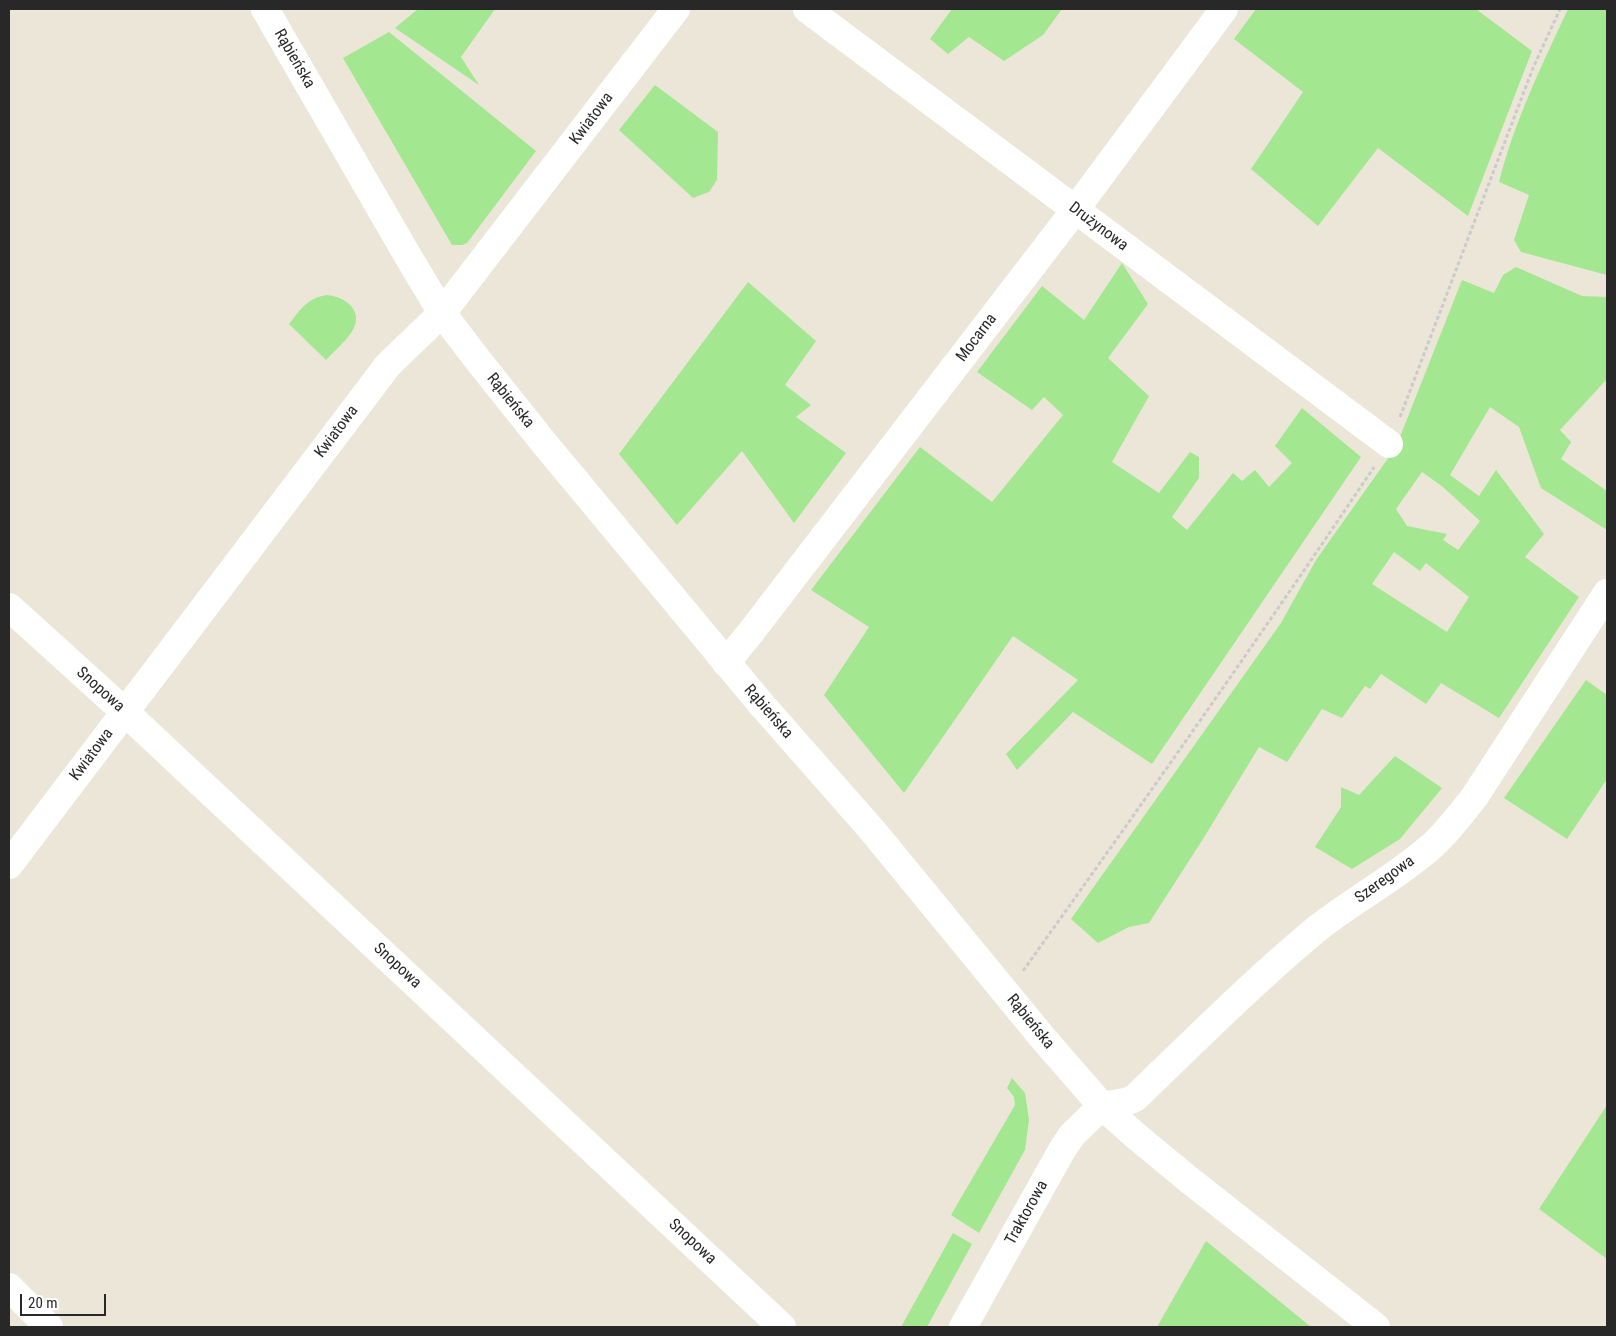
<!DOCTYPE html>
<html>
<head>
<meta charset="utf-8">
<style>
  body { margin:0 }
  #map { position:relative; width:1616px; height:1336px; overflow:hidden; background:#ece6d8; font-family:"Roboto Condensed",sans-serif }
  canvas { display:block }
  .frame { position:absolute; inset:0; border:10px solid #282828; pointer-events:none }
  .scale { position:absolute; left:20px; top:1294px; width:86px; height:22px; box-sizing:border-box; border:2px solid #282828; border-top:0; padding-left:6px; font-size:15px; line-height:18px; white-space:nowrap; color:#282828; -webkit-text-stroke:4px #fff; paint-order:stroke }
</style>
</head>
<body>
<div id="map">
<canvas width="1616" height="1336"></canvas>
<div class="frame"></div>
<div class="scale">20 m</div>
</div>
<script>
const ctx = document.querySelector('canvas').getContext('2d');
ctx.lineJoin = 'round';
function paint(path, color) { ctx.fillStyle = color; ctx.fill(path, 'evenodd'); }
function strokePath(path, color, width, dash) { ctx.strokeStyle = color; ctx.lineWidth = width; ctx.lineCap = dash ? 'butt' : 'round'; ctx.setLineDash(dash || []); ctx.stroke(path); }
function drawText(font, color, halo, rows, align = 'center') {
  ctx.font = font + ' "Roboto Condensed",sans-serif'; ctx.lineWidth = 4; ctx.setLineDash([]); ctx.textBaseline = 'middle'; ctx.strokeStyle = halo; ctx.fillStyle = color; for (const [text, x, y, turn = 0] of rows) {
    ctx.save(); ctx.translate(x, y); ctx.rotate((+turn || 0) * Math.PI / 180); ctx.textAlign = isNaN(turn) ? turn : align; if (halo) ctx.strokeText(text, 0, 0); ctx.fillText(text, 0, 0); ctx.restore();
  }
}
const green = new Path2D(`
  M 418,9 L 495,9 L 461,57 L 479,85 L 395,28 Z
  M 952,9 L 1062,9 L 1043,35 L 1004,61 L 969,37 L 948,54 L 930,39 Z
  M 1256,9 L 1476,9 L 1532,51 L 1468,216 L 1378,148 L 1318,226 L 1251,169 L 1303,92 L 1234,39 Z
  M 1568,9 L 1607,9 L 1607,275 L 1521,252 L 1514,240 L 1529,195 L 1499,182 C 1514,122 1542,65 1568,9 Z
  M 389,32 L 536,151 L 467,243 L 462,245 L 452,245 L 343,58 Z
  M 655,85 L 718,132 L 717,180 L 709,192 L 693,198 L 619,130 Z
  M 1122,263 L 1148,304 L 1108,358 L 1149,396 L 1112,462 L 1159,493 L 1190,452 L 1199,457 L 1199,478 L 1172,517 L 1187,530 L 1233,473 L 1242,481 L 1255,470 L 1269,487 L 1292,463 L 1275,446 L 1302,408 L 1361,457 L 1152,764 L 1073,712 L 1017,770 L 1006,754 L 1078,680 L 1013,636 L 904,793 L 824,695 L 869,627 L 811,590 L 920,447 L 992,502 L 1063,415 L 1044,397 L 1032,410 L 977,372 L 1042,286 L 1084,320 Z
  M 1516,267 L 1582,296 L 1607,297 L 1607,379 L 1560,430 L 1571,442 L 1561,459 L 1607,491 L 1607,530 L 1541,488 L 1519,427 L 1490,407 L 1450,475 L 1479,496 L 1496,470 L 1544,534 L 1525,557 L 1579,597 L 1499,718 L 1441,683 L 1426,704 L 1381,674 L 1370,689 L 1365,686 L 1342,718 L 1322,709 L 1287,762 L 1259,747 L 1203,839 L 1149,923 L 1129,927 L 1098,943 L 1071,919 L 1281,623 L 1316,560 L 1396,447 L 1462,280 L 1494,293 L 1503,275 ZM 1422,472 L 1443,487 L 1480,521 L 1458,550 L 1443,540 L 1447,534 L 1407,526 L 1396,509 ZM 1394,552 L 1420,571 L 1426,563 L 1469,597 L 1447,632 L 1372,584 Z
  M 748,282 L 816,341 L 785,385 L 811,405 L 796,417 L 846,453 L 794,523 L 742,451 L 677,525 L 619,454 Z
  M 327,295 C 348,297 365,313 351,333 C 344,343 334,351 326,360 L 289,324 C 301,309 307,298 327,295 Z
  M 1586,680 L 1607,695 L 1607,779 L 1567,839 L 1504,798 Z
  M 1395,756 L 1442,788 L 1400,839 L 1352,869 L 1315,847 L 1341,807 L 1341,787 L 1359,795 Z
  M 1012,1078 L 1025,1093 L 1027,1106 L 1029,1120 L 1025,1150 L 979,1233 L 951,1215 L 1015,1105 L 1014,1097 L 1007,1088 Z
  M 1607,1105 L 1607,1259 L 1539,1209 Z
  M 953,1233 L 972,1244 L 927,1327 L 901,1327 Z
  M 1206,1241 L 1311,1327 L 1157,1327 Z`);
const path = new Path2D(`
  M 1400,417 L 1533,68 L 1560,9
  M 1023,971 C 1142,804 1260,637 1374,467`);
const street = new Path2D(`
  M 807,9 L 1389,444
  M 9,607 L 125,712 L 782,1327
  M 726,663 L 751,632 L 1075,210 L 1224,9
  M 9,865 L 388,365 L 442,313 L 676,9
  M 1102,1106 C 1113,1103 1125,1104 1135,1098 C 1193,1042 1251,984 1313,932 C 1351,901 1396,878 1433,845 C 1449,830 1462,813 1475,796 L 1607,593
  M 9,1287 L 49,1327`);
const secondary = new Path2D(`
  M 265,9 L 409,258 L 442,313 L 477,359 L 544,443 L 762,705 L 872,830 L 1042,1037 L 1102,1106 L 1136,1136 L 1188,1179 L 1376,1327
  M 963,1327 L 1062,1150 L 1072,1135 L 1102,1106`);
const streetNames = [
  ["Rąbieńska",294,59,60],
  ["Kwiatowa",592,119,-53],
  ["Drużynowa",1098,227,37],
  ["Mocarna",977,338,-53],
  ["Rąbieńska",510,401,51],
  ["Kwiatowa",337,432,-53],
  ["Snopowa",100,690,42],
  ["Rąbieńska",768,712,49],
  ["Kwiatowa",92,755,-53],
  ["Szeregowa",1385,880,-36],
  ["Snopowa",397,966,43],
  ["Rąbieńska",1030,1022,51],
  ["Traktorowa",1027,1213,-61],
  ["Snopowa",692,1242,43]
];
paint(green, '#a3e790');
strokePath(path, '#cbcbcb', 3, [4, 2.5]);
strokePath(street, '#fff', 28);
strokePath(secondary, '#fff', 28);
drawText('16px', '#282828', '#fff', streetNames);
</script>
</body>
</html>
